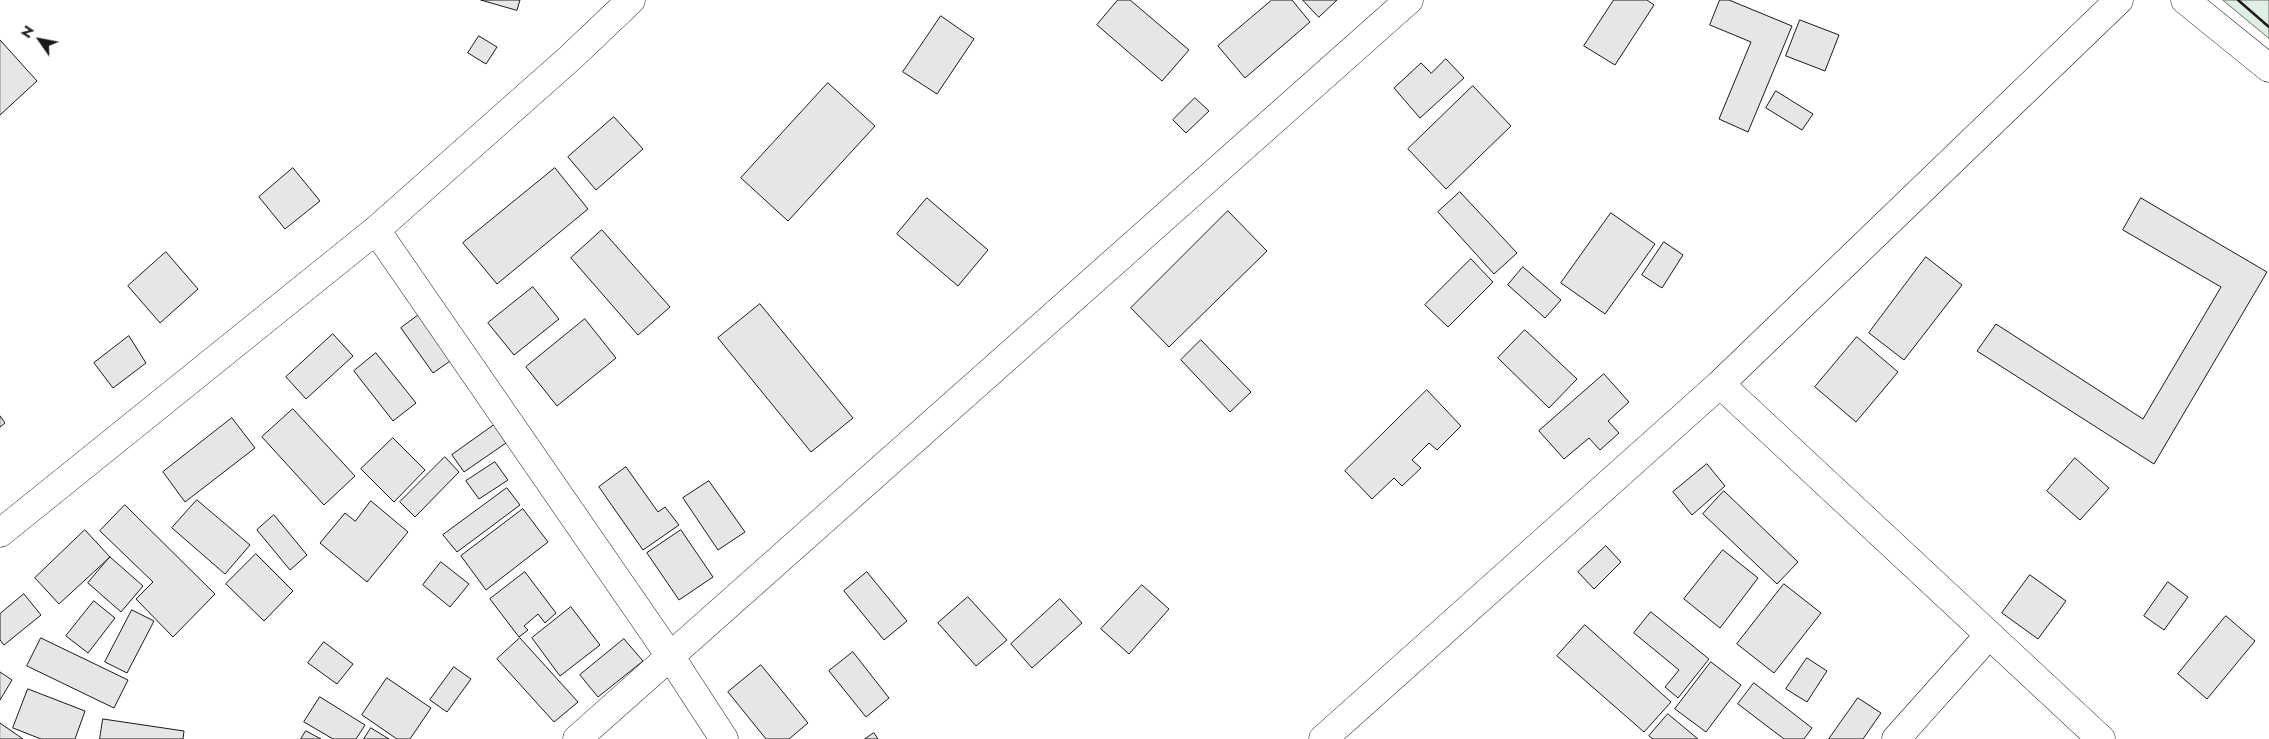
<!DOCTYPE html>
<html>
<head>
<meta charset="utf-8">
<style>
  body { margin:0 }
  #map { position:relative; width:2269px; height:739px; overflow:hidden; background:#fff; font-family:Jost,sans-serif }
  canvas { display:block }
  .north { position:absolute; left:15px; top:15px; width:50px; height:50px; -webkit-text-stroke:4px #fff; paint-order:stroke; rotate:303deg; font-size:14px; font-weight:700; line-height:20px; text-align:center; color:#1a1a1a }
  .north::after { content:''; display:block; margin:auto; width:18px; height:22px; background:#1a1a1a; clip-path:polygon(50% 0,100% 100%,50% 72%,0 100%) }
</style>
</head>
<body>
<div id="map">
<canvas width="2269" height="739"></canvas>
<div class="north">N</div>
</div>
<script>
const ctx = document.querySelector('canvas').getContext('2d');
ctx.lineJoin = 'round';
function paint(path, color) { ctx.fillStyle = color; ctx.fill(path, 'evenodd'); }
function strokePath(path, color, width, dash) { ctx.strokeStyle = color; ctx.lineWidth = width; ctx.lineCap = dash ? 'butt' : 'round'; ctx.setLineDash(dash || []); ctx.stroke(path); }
const green = new Path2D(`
  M 2223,0 L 2269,0 L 2269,38 Z`);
const building = new Path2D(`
  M 481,0 L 520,0 L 517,10 Z
  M 1118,0 L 1130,0 L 1189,50 L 1162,81 L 1097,25 Z
  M 1272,0 L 1292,0 L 1310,22 L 1245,78 L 1218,46 Z
  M 1303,0 L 1337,0 L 1319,17 Z
  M 1614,0 L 1647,0 L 1654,5 L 1615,65 L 1584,46 Z
  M 1720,0 L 1729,0 L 1792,26 L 1748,132 L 1719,119 L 1751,42 L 1710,25 Z
  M 941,16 L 974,39 L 937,94 L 903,72 Z
  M 1800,20 L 1839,35 L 1825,71 L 1786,56 Z
  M 479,36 L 497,47 L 486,64 L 468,53 Z
  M 0,40 L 37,81 L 0,115 Z
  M 1446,59 L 1464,78 L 1420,118 L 1394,88 L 1421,63 L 1431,73 Z
  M 828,83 L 875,126 L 788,221 L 741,178 Z
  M 1473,86 L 1511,126 L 1446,189 L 1408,149 Z
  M 1776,91 L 1813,114 L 1802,130 L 1766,108 Z
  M 1195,98 L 1209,111 L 1186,133 L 1173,120 Z
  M 614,117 L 643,149 L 596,190 L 568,157 Z
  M 293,168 L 320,201 L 285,229 L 259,197 Z
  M 555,168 L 588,209 L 497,284 L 463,243 Z
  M 1460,192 L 1517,253 L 1494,274 L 1438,212 Z
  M 927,198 L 988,250 L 958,286 L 897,234 Z
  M 2141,198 L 2267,272 L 2154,464 L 1977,351 L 1996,324 L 2143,419 L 2221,287 L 2123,230 Z
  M 1228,211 L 1267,251 L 1169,347 L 1131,308 Z
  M 1611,213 L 1655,244 L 1605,314 L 1561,283 Z
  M 602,230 L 670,307 L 638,335 L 571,258 Z
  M 1664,242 L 1683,255 L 1662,288 L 1642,275 Z
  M 166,252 L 198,289 L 160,323 L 128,286 Z
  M 1926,257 L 1962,285 L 1904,360 L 1869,333 Z
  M 1471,259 L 1493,282 L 1448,327 L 1425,305 Z
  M 1523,267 L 1561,300 L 1545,318 L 1508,285 Z
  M 533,287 L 559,319 L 514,355 L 488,323 Z
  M 760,304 L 853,418 L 811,452 L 718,338 Z
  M 420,314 L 453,359 L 433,373 L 401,328 Z
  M 585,319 L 616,358 L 557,406 L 526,367 Z
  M 1525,330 L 1577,379 L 1549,408 L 1498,358 Z
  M 333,334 L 353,356 L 306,399 L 286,377 Z
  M 129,336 L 146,363 L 113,388 L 94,363 Z
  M 1857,337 L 1898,372 L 1856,422 L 1815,387 Z
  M 1201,340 L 1251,392 L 1230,412 L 1181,360 Z
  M 376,353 L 416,403 L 393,421 L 354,371 Z
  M 1604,374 L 1629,402 L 1608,421 L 1619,433 L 1600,450 L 1589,438 L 1564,459 L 1539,431 Z
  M 1427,390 L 1461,426 L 1437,450 L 1429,443 L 1412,460 L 1421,468 L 1402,486 L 1394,478 L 1372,499 L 1345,471 Z
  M 293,409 L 355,476 L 324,505 L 262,437 Z
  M 0,416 L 5,423 L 0,427 Z
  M 232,418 L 255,448 L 185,502 L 163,472 Z
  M 494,425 L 506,443 L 464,472 L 452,455 Z
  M 393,438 L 425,470 L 394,502 L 361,469 Z
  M 445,457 L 459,472 L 415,517 L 400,502 Z
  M 2075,458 L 2109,488 L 2080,520 L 2047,491 Z
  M 495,462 L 508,480 L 479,499 L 466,481 Z
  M 1707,464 L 1725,486 L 1692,515 L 1673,492 Z
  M 626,467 L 658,512 L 665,507 L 679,525 L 643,550 L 599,487 Z
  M 709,481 L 745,532 L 718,550 L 683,498 Z
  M 507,488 L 520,505 L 457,552 L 443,535 Z
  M 1724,491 L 1798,562 L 1777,584 L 1703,514 Z
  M 197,500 L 250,545 L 225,574 L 172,528 Z
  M 371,501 L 408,532 L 367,582 L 320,543 L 345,513 L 355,521 Z
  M 125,505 L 215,594 L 173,637 L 136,599 L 153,582 L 100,531 Z
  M 523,509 L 548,542 L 486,590 L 461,556 Z
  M 274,515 L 307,555 L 290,570 L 257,530 Z
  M 85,530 L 110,557 L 59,604 L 35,578 Z
  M 681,530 L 713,577 L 679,600 L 647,553 Z
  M 1606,546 L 1621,562 L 1594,589 L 1578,572 Z
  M 1723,550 L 1758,578 L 1720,628 L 1684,599 Z
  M 256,554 L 293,591 L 264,621 L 226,584 Z
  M 110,557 L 143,586 L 121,612 L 88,583 Z
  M 441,562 L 469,584 L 450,607 L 423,585 Z
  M 525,572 L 556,613 L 545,623 L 538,614 L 524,626 L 528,630 L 519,637 L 490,599 Z
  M 867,572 L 907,621 L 884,640 L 844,591 Z
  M 2030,575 L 2066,601 L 2038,639 L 2002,613 Z
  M 2168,582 L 2188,597 L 2164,630 L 2144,616 Z
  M 1784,584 L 1821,613 L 1774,673 L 1737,644 Z
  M 1142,585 L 1169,609 L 1129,654 L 1101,629 Z
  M 24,594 L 41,615 L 4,645 L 0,640 L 0,614 Z
  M 968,597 L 1007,640 L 976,666 L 938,623 Z
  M 1060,599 L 1082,623 L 1032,668 L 1011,644 Z
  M 94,601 L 115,618 L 88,653 L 66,636 Z
  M 571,607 L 600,645 L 560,676 L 532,638 Z
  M 132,610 L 154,621 L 127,673 L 105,662 Z
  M 1651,612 L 1709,659 L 1678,698 L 1665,687 L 1679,670 L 1634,633 Z
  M 2226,616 L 2255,641 L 2207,699 L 2178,674 Z
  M 1585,625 L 1671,702 L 1644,732 L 1557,656 Z
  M 41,638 L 128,680 L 114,708 L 27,666 Z
  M 520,638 L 578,702 L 554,722 L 497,659 Z
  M 624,639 L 643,661 L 598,697 L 580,675 Z
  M 324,642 L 353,664 L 337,684 L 308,663 Z
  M 853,652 L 889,698 L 866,717 L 829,671 Z
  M 1807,658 L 1827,671 L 1807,702 L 1786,689 Z
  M 1711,662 L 1741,685 L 1706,732 L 1675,709 Z
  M 761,665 L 808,723 L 789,739 L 766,739 L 728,692 Z
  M 454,667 L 471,679 L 447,712 L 430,700 Z
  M 0,672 L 12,680 L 0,700 Z
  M 387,678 L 431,708 L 410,739 L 397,739 L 362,715 Z
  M 1754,683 L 1812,728 L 1804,739 L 1784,739 L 1738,704 Z
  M 28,689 L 85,711 L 75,739 L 41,739 L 13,728 Z
  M 320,697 L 365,725 L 356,739 L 333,739 L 304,722 Z
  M 1858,698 L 1881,713 L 1863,739 L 1829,739 Z
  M 1668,714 L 1698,739 L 1653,739 L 1649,736 Z
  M 103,719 L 184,731 L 183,739 L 100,739 Z
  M 0,723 L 23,739 L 0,739 Z
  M 371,728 L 389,739 L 364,739 Z
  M 306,731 L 321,739 L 301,739 Z
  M 874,733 L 878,739 L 865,739 Z`);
const street = new Path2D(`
  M 2185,0 L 2269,68
  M 376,230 L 670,656 L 724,739
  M 1720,384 L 2101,739
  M 0,533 L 376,230 L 570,58 L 631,0
  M 577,739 L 1409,0
  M 1323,739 L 1720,384 L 2119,0
  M 1896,739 L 1989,635`);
const wall = new Path2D(`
  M 2238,0 L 2269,27`);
paint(green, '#e0efe3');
strokePath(green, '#6a6a6a', 1);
paint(building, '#e6e6e6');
strokePath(building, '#1a1a1a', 1);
strokePath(street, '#1a1a1a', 29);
strokePath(street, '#fff', 28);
strokePath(wall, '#1a1a1a', 2.5);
</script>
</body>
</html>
